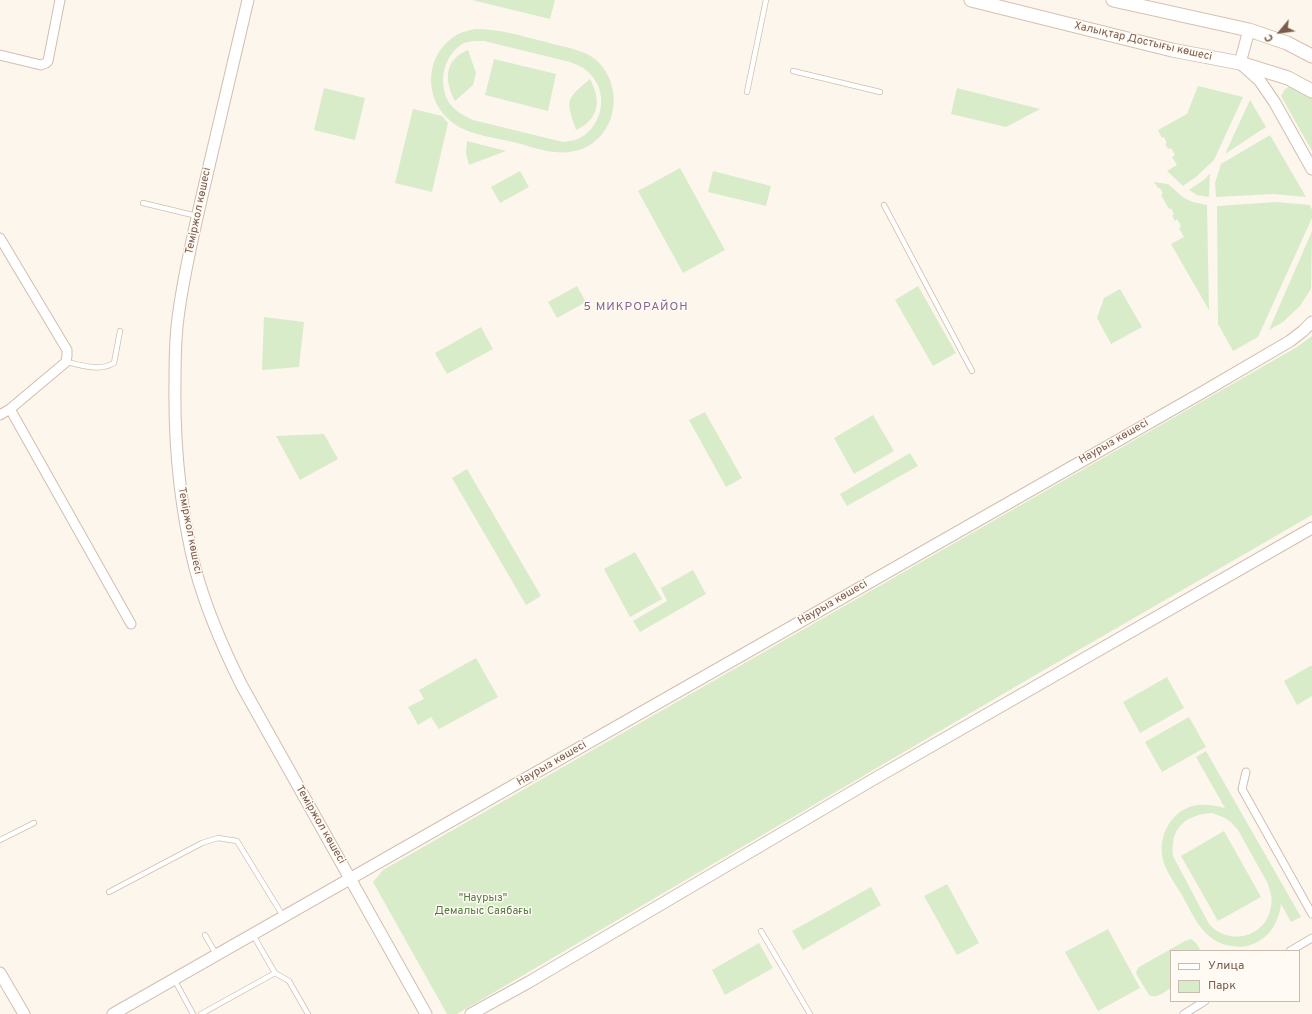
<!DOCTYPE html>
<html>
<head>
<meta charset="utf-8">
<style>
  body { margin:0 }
  #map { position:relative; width:1312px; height:1014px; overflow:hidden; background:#fdf6ec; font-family:Overpass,sans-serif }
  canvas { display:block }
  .legend { position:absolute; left:1170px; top:950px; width:130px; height:52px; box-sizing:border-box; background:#fffaf3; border:1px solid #cabbb1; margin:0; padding:5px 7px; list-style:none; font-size:12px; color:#7a5c4d }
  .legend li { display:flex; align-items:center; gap:8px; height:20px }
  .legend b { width:20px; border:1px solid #cabbb1 }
  .north { position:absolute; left:1260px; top:12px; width:40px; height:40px; -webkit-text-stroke:3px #fffaf3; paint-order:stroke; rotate:241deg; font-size:11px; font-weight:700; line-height:16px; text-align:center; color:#7a5c4d }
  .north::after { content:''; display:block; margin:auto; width:14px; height:18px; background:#7a5c4d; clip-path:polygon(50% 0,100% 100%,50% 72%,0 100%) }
</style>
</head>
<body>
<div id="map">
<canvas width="1312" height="1014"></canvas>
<ul class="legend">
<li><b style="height:5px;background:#fff"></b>Улица</li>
<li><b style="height:11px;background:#d8ecc9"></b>Парк</li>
</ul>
<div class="north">С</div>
</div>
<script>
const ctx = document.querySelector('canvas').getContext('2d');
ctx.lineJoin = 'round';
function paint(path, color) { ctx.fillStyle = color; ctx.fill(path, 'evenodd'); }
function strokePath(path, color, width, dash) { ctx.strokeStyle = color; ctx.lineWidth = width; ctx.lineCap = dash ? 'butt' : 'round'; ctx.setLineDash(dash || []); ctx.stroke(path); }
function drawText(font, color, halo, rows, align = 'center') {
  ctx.font = font + ' Overpass,sans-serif'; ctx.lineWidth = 3; ctx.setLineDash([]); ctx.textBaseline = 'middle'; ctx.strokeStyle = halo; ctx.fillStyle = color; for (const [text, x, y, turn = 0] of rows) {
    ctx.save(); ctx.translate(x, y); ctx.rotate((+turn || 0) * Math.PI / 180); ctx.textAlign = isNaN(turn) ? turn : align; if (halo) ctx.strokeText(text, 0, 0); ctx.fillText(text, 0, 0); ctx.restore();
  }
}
const green = new Path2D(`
  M 472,0 L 555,0 L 550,19 Z
  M 475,29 C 500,29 522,36 546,42 C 559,46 574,48 587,54 C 591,56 598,61 601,65 C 624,92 615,136 582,149 C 573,152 564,153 555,152 C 542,151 529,146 517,143 C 498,138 468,135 453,123 C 423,101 423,54 458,34 C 463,32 469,30 475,29 ZM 473,41 L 484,41 L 570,62 C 578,65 585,68 591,75 C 610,95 601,130 576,140 C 572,141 567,141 563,142 L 473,120 C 465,116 456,112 450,104 C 437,85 443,54 464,43 C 467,42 471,42 473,41 Z
  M 468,50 L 476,73 L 473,85 L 455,101 C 444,80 444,60 468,50 Z
  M 494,59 L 556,74 L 548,111 L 485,95 Z
  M 590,79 C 601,100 600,119 576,130 C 566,99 565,100 590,79 Z
  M 1198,86 L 1243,97 L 1214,160 L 1197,176 L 1183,186 L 1167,171 L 1177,165 L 1172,157 L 1175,155 L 1171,148 L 1168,149 L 1165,144 L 1167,143 L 1164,137 L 1162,138 L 1158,130 L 1187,114 Z
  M 1290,86 L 1312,97 L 1312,151 L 1281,96 L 1285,89 Z
  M 324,88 L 365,98 L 355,140 L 314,130 Z
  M 957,88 L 1040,109 L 1006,127 L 951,114 Z
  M 1250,100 L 1266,127 L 1225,154 Z
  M 413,109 L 442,116 L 448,123 L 432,192 L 395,183 Z
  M 1270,135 L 1306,197 L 1273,194 L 1216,197 L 1215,183 L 1221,164 Z
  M 467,141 L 506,151 L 469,165 L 466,153 Z
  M 680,168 L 725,250 L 683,273 L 638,191 Z
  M 520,171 L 529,187 L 500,203 L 491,187 Z
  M 713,171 L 771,186 L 766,206 L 708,192 Z
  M 1210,173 L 1209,197 L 1197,195 L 1189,190 L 1205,179 Z
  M 1154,182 L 1168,184 L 1184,198 L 1193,202 L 1207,205 L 1209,310 L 1171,244 L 1184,237 L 1179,228 L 1181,226 L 1177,219 L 1175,221 L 1172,215 L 1174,214 L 1171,208 L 1169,209 L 1161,195 L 1163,194 L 1160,188 L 1158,188 Z
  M 1276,202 L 1310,205 L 1312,210 L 1312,218 L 1258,337 L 1233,351 L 1218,324 L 1217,206 Z
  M 1312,231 L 1311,289 L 1300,306 L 1283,322 L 1269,330 Z
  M 577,286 L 586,302 L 557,318 L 548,302 Z
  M 918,286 L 956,353 L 933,366 L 895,300 Z
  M 1120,289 L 1142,327 L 1111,344 L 1097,318 L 1104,298 Z
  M 264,317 L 304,322 L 299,367 L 262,370 Z
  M 481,327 L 493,349 L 447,374 L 435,353 Z
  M 1312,336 L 1312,515 L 1032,677 L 457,1014 L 447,1014 L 373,882 L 383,870 L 1297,347 Z
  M 705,412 L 742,478 L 726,487 L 689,420 Z
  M 873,415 L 894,451 L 854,474 L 834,438 Z
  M 324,434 L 338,459 L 300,480 L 276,436 Z
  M 910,453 L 918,466 L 847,506 L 840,494 Z
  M 467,469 L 541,596 L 526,605 L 452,478 Z
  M 635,552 L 662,599 L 630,617 L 604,569 Z
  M 693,570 L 706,594 L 640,632 L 633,621 L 667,601 L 661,588 Z
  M 476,658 L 498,697 L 439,729 L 431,717 L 418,725 L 408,707 L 424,699 L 419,690 Z
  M 1310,666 L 1312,666 L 1312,696 L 1297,705 L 1284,681 Z
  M 1167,677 L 1184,708 L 1140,733 L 1123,702 Z
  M 1189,717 L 1206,747 L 1162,772 L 1145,742 Z
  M 1206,751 L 1301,917 L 1291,922 L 1281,904 C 1279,919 1273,933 1259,941 C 1251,946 1242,948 1232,946 C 1204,943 1194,917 1182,895 C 1176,885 1165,870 1163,860 C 1157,836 1172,808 1198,805 C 1208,804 1216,806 1225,808 L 1196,757 ZM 1212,813 L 1223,817 L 1231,822 L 1238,830 L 1267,882 C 1270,890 1273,898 1271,906 C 1267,937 1229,947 1209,924 L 1173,856 C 1170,828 1185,815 1212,813 Z
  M 1224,831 L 1261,897 L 1218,921 L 1181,856 Z
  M 947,884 L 979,943 L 957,955 L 924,896 Z
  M 871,887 L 881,905 L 803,950 L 792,931 Z
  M 1108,929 L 1140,988 L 1098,1011 L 1065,952 Z
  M 1191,939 L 1196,943 L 1201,951 L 1171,951 L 1171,988 C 1164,992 1157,999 1149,995 L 1137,975 L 1136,972 L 1139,967 L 1185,941 Z
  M 759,943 L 773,968 L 725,995 L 712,970 Z`);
const service = new Path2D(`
  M 793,71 L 880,92
  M 747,92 L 766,0
  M 143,203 L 197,216
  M 884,205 L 972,371
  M 66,362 C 82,365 99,372 114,363 L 120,331
  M 0,840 L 34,823
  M 109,892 L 202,843 L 218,838 L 237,841 L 283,916
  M 761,931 L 810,1014
  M 205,935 L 216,954
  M 275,973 L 289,981 L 308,1014
  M 174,979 L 193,1014
  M 201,1014 L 275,973 L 253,935`);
const pedestrian = new Path2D(`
  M 1246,772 L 1242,789 L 1312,914
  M 1290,951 L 1312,938
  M 1184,1014 L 1205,1001`);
const minor = new Path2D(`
  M 0,55 L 41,65 L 46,63 L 48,61 L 60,0
  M 0,238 L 67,350 L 67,356 L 66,362 L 10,409 L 0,415
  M 10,409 L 131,624`);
const tertiary = new Path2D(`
  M 248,0 C 233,65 217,131 202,196 C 193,236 183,277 178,318 C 175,339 175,361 175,382 C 174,444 180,507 195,568 C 206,609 223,648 242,686 L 426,1014
  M 1249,30 L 1240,63 L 1260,81 L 1275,103 L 1312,169
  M 0,973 L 24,1014
  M 113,1014 L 1203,392 L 1290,341 L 1303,331 L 1312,322
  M 471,1014 L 529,982 L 874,779 L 1312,528`);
const secondary = new Path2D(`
  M 971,0 L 1172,50 L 1240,63 L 1288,78 L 1312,91
  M 1113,0 L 1249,30 L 1287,43 L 1312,56`);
const streetNames = [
  ["Халықтар Достығы көшесі",1143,42,13],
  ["Теміржол көшесі",199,211,-78],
  ["Наурыз көшесі",1114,442,-30],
  ["Теміржол көшесі",189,531,79],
  ["Наурыз көшесі",833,603,-30],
  ["Наурыз көшесі",552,764,-30],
  ["Теміржол көшесі",320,825,60]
];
const parkNames = [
  ["\"Наурыз\"",483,899],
  ["Демалыс Саябағы",483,912]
];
const neighbourhoodNames = [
  ["5 МИКРОРАЙОН",636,308]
];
paint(green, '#d8ecc9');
strokePath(service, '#d1beb0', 6);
strokePath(pedestrian, '#d1beb0', 9);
strokePath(minor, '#d1beb0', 11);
strokePath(tertiary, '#d1beb0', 13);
strokePath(secondary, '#d6c0b0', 15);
strokePath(service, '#fff', 4.5);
strokePath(pedestrian, '#fff', 7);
strokePath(minor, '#fff', 9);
strokePath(tertiary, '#fff', 11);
strokePath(secondary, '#fff', 13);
drawText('11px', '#7a5c4d', '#fffaf3', streetNames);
drawText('11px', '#537a41', '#fffaf3', parkNames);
ctx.letterSpacing = '1px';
drawText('12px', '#846695', '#fffaf3', neighbourhoodNames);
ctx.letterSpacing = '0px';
</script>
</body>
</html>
